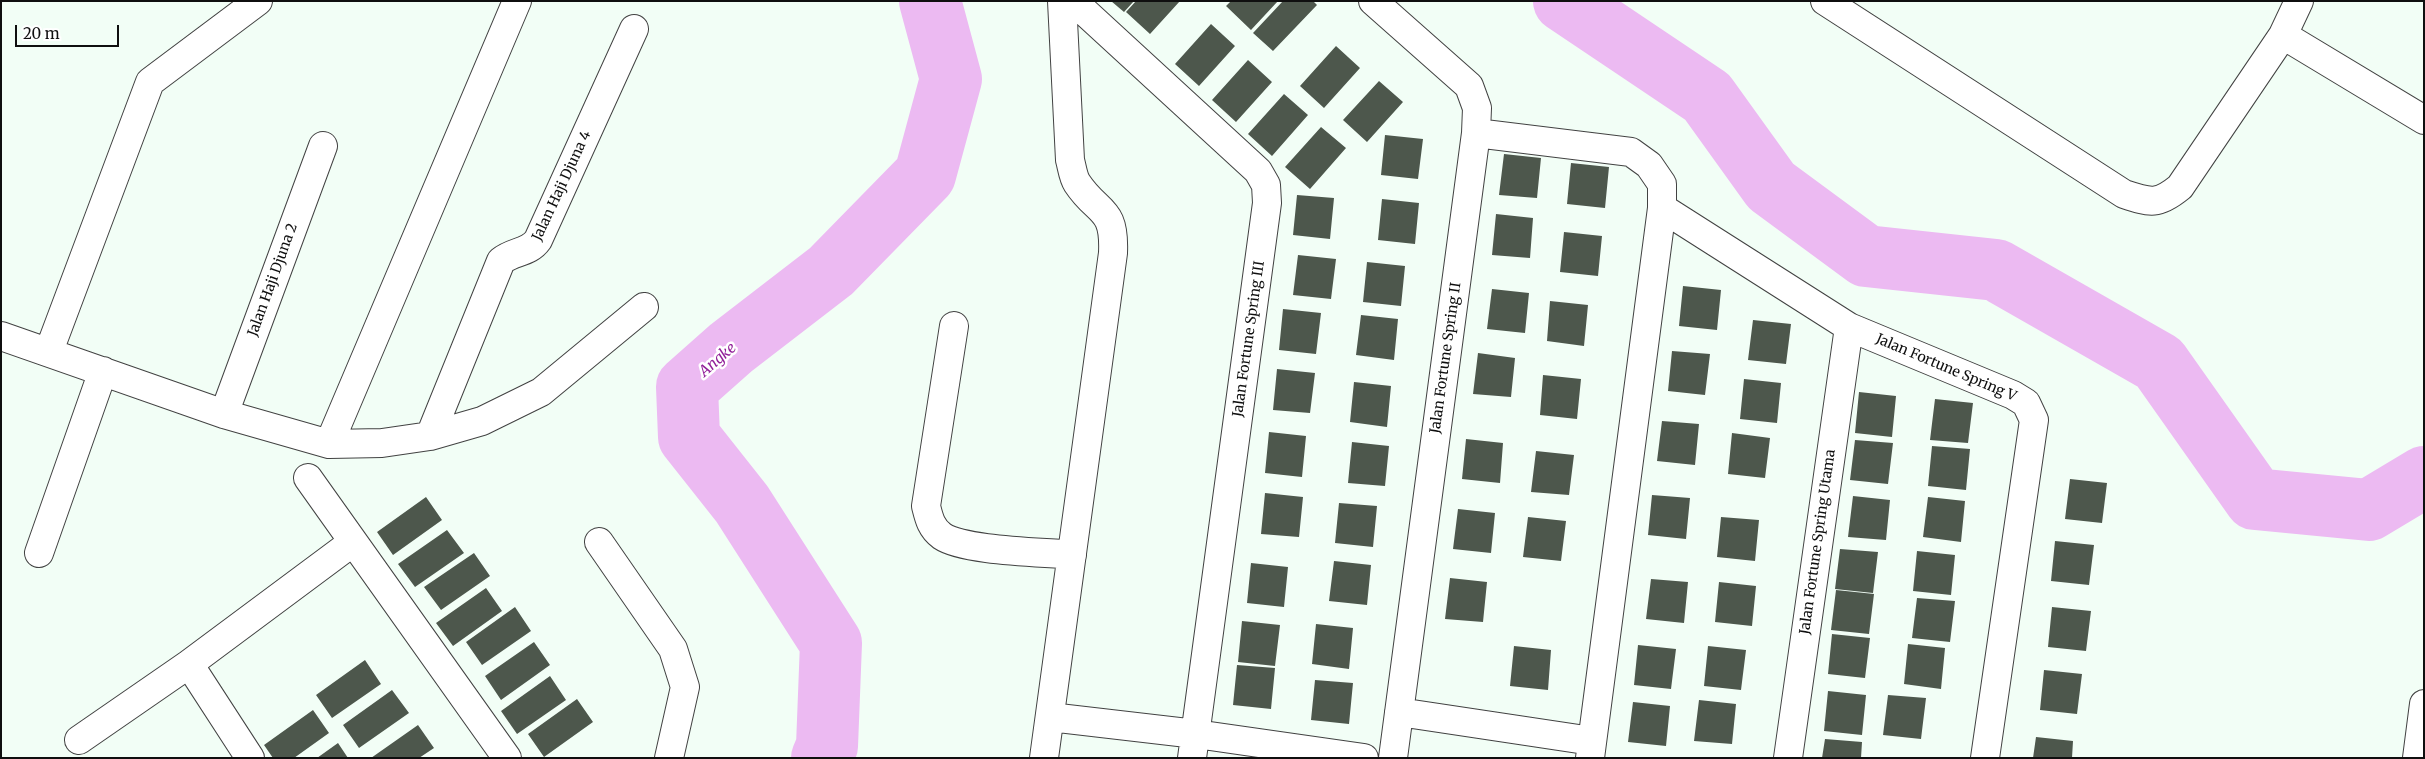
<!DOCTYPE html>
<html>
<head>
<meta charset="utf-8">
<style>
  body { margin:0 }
  #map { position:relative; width:2425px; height:759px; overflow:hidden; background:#f2fef6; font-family:Merriweather,serif }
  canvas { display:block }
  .frame { position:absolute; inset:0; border:2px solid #0f0f0f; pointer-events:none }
  .scale { position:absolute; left:15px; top:25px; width:104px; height:22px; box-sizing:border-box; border:2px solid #0f0f0f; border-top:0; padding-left:6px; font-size:15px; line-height:18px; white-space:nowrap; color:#0f0f0f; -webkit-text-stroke:4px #fff; paint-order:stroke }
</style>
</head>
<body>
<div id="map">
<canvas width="2425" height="759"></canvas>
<div class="frame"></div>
<div class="scale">20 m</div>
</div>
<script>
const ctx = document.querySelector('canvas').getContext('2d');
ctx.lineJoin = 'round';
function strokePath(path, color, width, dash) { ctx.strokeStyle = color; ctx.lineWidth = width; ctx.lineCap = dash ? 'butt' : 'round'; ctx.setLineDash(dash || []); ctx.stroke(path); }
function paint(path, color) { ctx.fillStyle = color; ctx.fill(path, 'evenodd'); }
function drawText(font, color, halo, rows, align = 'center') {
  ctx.font = font + ' Merriweather,serif'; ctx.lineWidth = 5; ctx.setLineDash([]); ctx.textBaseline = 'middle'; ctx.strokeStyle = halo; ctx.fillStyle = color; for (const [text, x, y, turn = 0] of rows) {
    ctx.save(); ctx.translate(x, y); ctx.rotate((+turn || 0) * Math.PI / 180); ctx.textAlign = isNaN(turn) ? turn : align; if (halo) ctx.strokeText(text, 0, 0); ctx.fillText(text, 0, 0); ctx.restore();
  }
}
const river = new Path2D(`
  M 1564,1 L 1707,97 L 1771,186 L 1866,256 L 1996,270 L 2159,363 L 2255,499 L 2369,510 L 2424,477
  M 822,758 L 827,746 L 831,643 L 742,504 L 689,437 L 687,387 L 731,348 L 831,271 L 925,175 L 951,79 L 930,1`);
const building = new Path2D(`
  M 1111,1 L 1134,1 L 1124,12 Z
  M 1136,1 L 1180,1 L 1150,34 L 1126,12 Z
  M 1231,1 L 1278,1 L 1251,30 L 1226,6 Z
  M 1283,1 L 1313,1 L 1317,5 L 1273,51 L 1253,33 Z
  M 1211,24 L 1235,46 L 1199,86 L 1175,64 Z
  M 1336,46 L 1360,68 L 1324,108 L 1300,86 Z
  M 1248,60 L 1272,82 L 1236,122 L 1212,100 Z
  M 1379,81 L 1403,102 L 1367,142 L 1343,120 Z
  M 1284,94 L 1308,115 L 1272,156 L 1248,134 Z
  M 1321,127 L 1346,148 L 1310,189 L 1285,167 Z
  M 1385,135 L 1423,139 L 1418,179 L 1381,175 Z
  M 1504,154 L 1541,158 L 1537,198 L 1499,195 Z
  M 1571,163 L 1609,167 L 1605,208 L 1567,204 Z
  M 1297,195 L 1334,198 L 1330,239 L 1293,235 Z
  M 1382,199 L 1419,203 L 1415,244 L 1378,240 Z
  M 1496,214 L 1533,218 L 1530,258 L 1492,255 Z
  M 1564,232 L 1602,236 L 1598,276 L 1560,272 Z
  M 1298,255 L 1336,259 L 1331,299 L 1293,295 Z
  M 1367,262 L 1405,266 L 1401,306 L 1363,302 Z
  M 1683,286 L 1721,290 L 1717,330 L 1679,326 Z
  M 1492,289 L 1529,293 L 1525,333 L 1487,329 Z
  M 1550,301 L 1588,305 L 1584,346 L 1547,341 Z
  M 1283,309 L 1321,313 L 1316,354 L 1279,350 Z
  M 1361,315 L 1398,319 L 1394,360 L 1356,355 Z
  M 1753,320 L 1791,324 L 1786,364 L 1748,360 Z
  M 1672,351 L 1710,354 L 1705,395 L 1668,391 Z
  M 1478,353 L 1515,358 L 1511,397 L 1473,394 Z
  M 1277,369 L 1315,373 L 1310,413 L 1273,410 Z
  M 1543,375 L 1581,379 L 1577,419 L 1540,415 Z
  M 1744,379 L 1781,383 L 1777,423 L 1740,419 Z
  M 1354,382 L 1391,386 L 1387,427 L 1350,422 Z
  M 1859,392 L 1896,396 L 1892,437 L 1855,433 Z
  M 1935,399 L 1973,403 L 1968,443 L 1930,440 Z
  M 1662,421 L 1699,424 L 1695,465 L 1657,461 Z
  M 1269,432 L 1306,436 L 1302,477 L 1265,473 Z
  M 1732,433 L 1770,438 L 1765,478 L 1728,474 Z
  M 1466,439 L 1503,443 L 1500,483 L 1462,479 Z
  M 1855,440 L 1893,443 L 1888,484 L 1850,480 Z
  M 1352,442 L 1389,446 L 1385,486 L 1348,483 Z
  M 1932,446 L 1970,449 L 1966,490 L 1928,486 Z
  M 1536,451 L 1574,455 L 1569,495 L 1531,492 Z
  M 2070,479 L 2107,483 L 2102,523 L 2065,519 Z
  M 1265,493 L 1303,497 L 1299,537 L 1261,534 Z
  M 1652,495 L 1690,498 L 1686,539 L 1648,535 Z
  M 1853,496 L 1890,500 L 1886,540 L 1848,537 Z
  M 426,497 L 442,520 L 393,555 L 377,532 Z
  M 1928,497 L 1965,501 L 1961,542 L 1923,537 Z
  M 1339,503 L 1377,506 L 1373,547 L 1335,543 Z
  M 1458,509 L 1495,513 L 1491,553 L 1453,549 Z
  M 1528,517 L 1566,521 L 1561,561 L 1523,557 Z
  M 1721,517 L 1759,520 L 1755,561 L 1717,557 Z
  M 447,530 L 464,553 L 415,587 L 398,564 Z
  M 2055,541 L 2094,545 L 2089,585 L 2051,581 Z
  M 1840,549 L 1878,552 L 1873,593 L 1835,589 Z
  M 1917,551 L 1955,555 L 1951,595 L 1913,591 Z
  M 474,553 L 490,576 L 441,610 L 424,587 Z
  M 1334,561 L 1371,565 L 1367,605 L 1329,601 Z
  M 1251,563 L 1288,567 L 1284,607 L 1247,603 Z
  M 1450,578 L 1487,582 L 1483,622 L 1445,619 Z
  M 1651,579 L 1688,582 L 1684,623 L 1646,619 Z
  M 1719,582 L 1756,586 L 1752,626 L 1715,622 Z
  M 486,588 L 502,611 L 453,646 L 436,623 Z
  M 1836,590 L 1874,594 L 1869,634 L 1831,630 Z
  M 1917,598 L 1955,601 L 1950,642 L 1912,638 Z
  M 515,607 L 531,631 L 482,665 L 466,642 Z
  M 2052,607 L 2091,611 L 2086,651 L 2048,647 Z
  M 1242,621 L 1280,625 L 1275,666 L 1238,662 Z
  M 1316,624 L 1353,628 L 1349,669 L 1312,664 Z
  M 1832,634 L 1870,638 L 1865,678 L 1828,674 Z
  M 534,642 L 550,665 L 501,700 L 485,676 Z
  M 1908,644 L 1945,648 L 1941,689 L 1904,684 Z
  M 1638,645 L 1676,649 L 1671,689 L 1634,685 Z
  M 1514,646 L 1551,650 L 1548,690 L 1510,686 Z
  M 1708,646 L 1746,650 L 1741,690 L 1704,686 Z
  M 365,660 L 381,684 L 332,718 L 316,695 Z
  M 1237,665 L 1275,668 L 1271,709 L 1233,705 Z
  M 2044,670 L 2082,674 L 2077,714 L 2040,710 Z
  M 550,676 L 566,700 L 517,734 L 501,711 Z
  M 1315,680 L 1353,683 L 1349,724 L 1311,720 Z
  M 392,690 L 409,713 L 359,748 L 343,725 Z
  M 1828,691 L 1866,695 L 1862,735 L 1824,731 Z
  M 1888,695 L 1926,698 L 1921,739 L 1883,735 Z
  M 577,699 L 593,722 L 544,757 L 528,734 Z
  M 1699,700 L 1736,704 L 1732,744 L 1694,741 Z
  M 1633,702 L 1670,706 L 1666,746 L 1628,742 Z
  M 313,710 L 329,733 L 294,758 L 273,758 L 264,745 Z
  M 418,725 L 434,748 L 419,758 L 371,758 Z
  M 2036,737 L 2073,741 L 2072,758 L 2033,758 Z
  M 1825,739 L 1862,742 L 1861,758 L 1822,758 Z
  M 338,743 L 348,758 L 317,758 Z`);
const minor = new Path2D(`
  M 1073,1 L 1258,171 L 1266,185 L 1267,203 L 1192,758
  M 1373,1 L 1469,86 L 1477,108 L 1476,133 L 1393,758
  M 1825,1 L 2124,194 C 2151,203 2158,205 2180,187 L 2283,35
  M 2299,1 L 2283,35 L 2424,120
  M 1476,133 L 1631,152 L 1649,165 L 1662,184 L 1662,208 L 1590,758
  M 1662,208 L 1849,327 L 2013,395 L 2026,403 L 2034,420 L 1985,758
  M 954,326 L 926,506 C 929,518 931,528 942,536 C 964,551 1043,552 1072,555
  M 1,336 L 224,414 L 329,444 L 382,443 L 430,436 L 482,421 L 541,392 L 644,307
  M 49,351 L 150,82 L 258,1
  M 224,414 L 323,146
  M 430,436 L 501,261 C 513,251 529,253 538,240 L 634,29
  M 329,444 L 517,1
  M 308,478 L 507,758
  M 599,542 L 673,649 L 685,687 L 669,758
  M 39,553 L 103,371
  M 189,664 L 250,758
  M 1399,712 L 1592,741
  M 1050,717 L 1196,734 L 1364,758
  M 79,740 L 189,664 L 353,542
  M 1044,758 L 1113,253 C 1115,206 1098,215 1077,183 C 1073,177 1072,167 1070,160 L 1062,1
  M 1788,758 L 1849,327
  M 2417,758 L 2424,704`);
const streetNames = [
  ["Jalan Haji Djuna 4",562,186,-65],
  ["Jalan Haji Djuna 2",273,280,-70],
  ["Jalan Fortune Spring III",1249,339,-82],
  ["Jalan Fortune Spring II",1446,358,-82],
  ["Jalan Fortune Spring V",1946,368,23],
  ["Jalan Fortune Spring Utama",1818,542,-82]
];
const waterNames = [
  ["Angke",718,360,-41]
];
strokePath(river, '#ecbaf2', 62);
paint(building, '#4d574c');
strokePath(minor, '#424242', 30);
strokePath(minor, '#fff', 28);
drawText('14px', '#0f0f0f', '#fff', streetNames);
drawText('italic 15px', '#922099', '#fff', waterNames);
</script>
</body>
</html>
